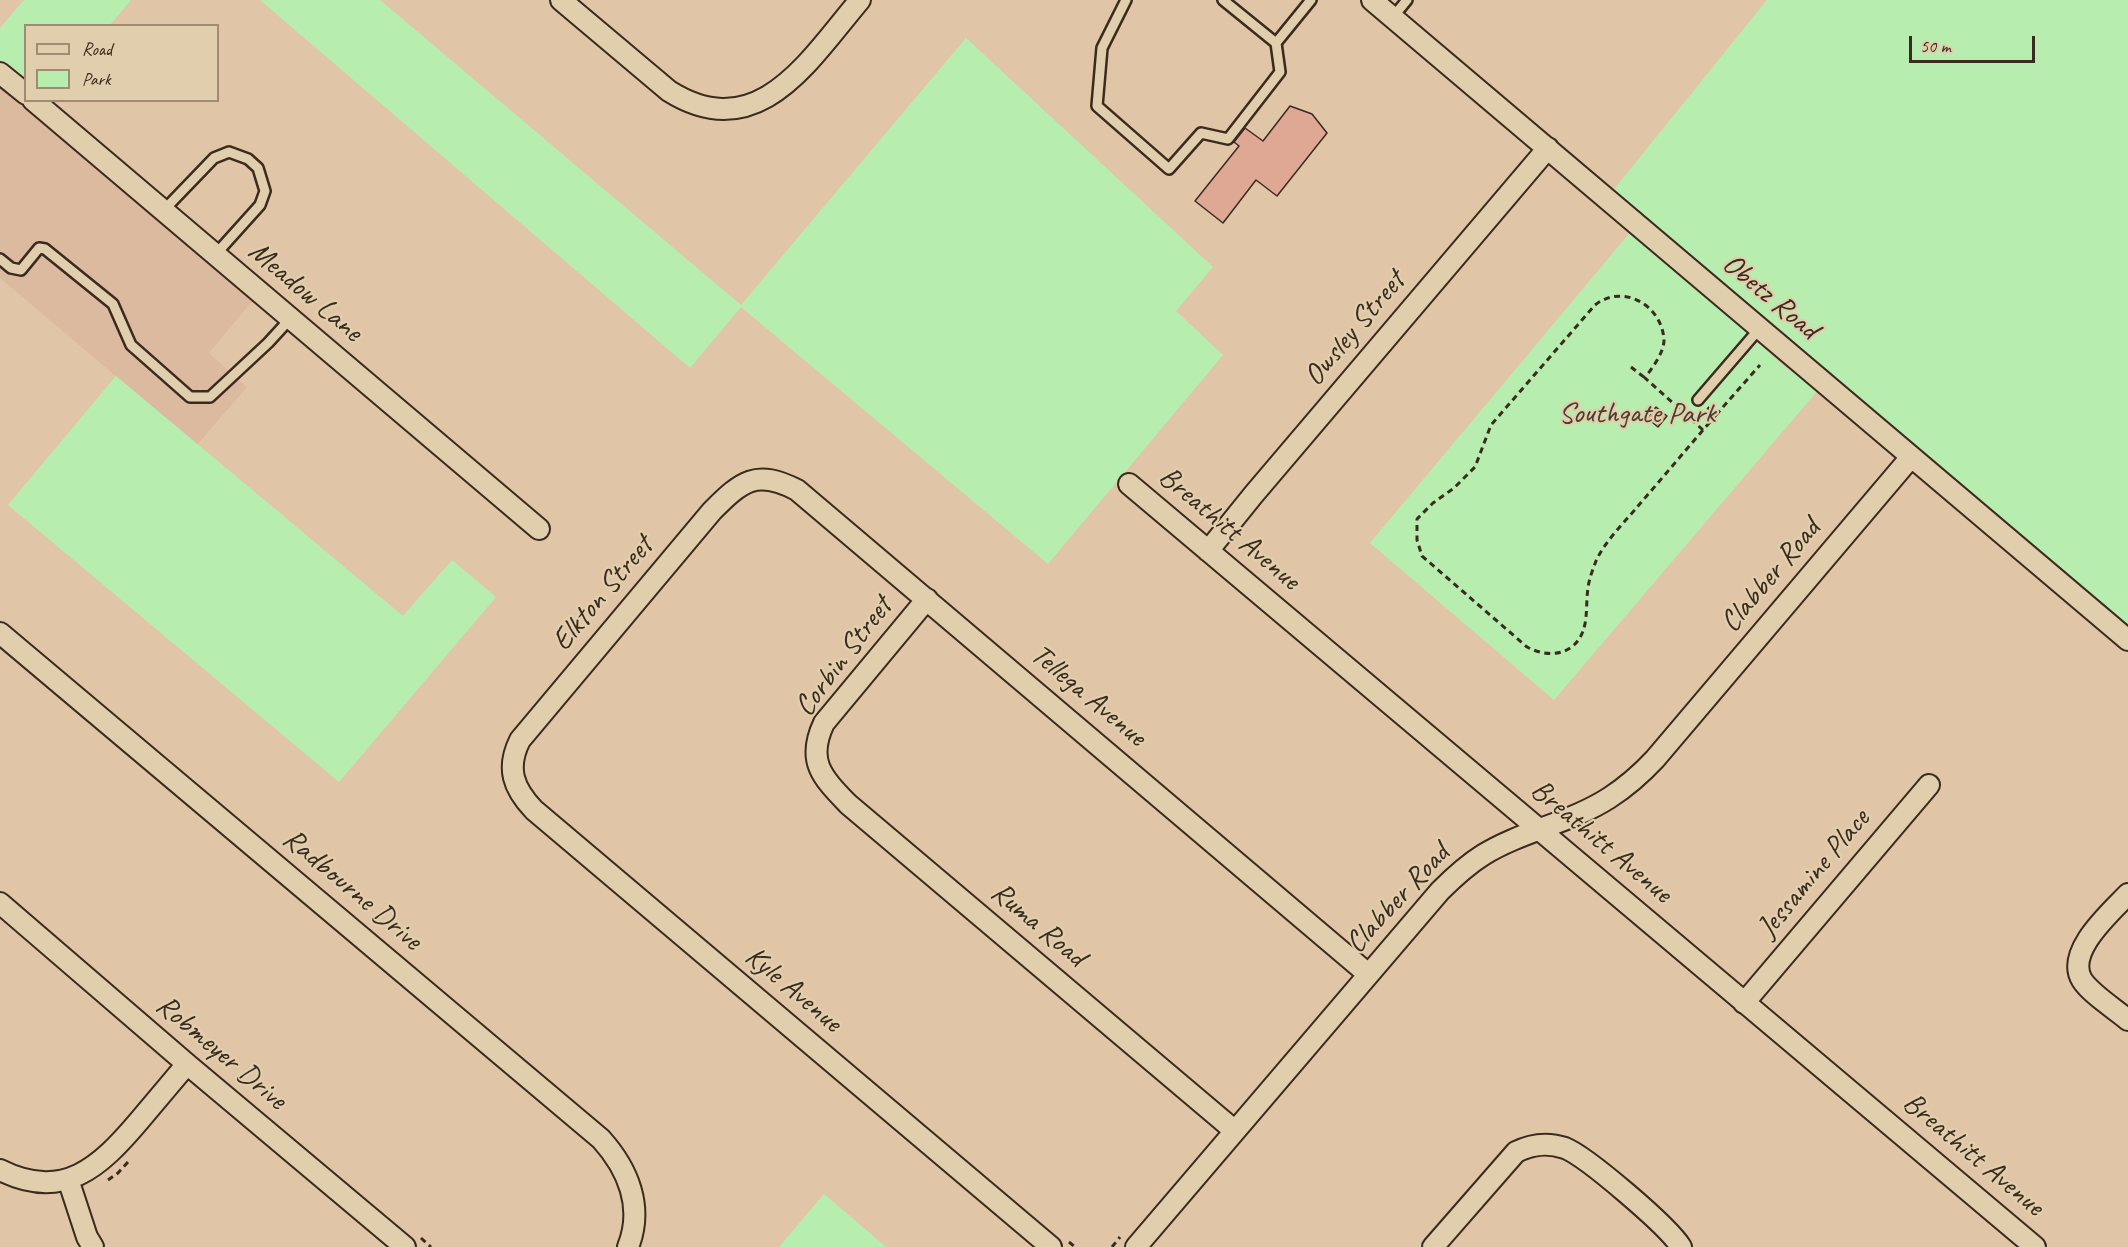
<!DOCTYPE html>
<html>
<head>
<meta charset="utf-8">
<style>
  body { margin:0 }
  #map { position:relative; width:2128px; height:1247px; overflow:hidden; background:#e0c6a7; font-family:Caveat,sans-serif }
  canvas { display:block }
  .legend { position:absolute; left:24px; top:24px; width:195px; height:78px; box-sizing:border-box; background:#e1ceac; border:2px solid #9f8c73; margin:0; padding:8px 10px; list-style:none; font-size:18px; color:#3b2a1e }
  .legend li { display:flex; align-items:center; gap:12px; height:30px }
  .legend b { width:30px; border:2px solid #9f8c73 }
  .scale { position:absolute; left:1909px; top:36px; width:126px; height:27px; box-sizing:border-box; border:3px solid #3b2a1e; border-top:0; padding-left:8px; font-size:18px; line-height:21px; white-space:nowrap; color:#3b2a1e; -webkit-text-stroke:4px #e1ceac; paint-order:stroke }
</style>
</head>
<body>
<div id="map">
<canvas width="2128" height="1247"></canvas>
<ul class="legend">
<li><b style="height:8px;background:#e1ceac"></b>Road</li>
<li><b style="height:16px;background:#b7eeb0"></b>Park</li>
</ul>
<div class="scale">50 m</div>
</div>
<script>
const ctx = document.querySelector('canvas').getContext('2d');
ctx.lineJoin = 'round';
function paint(path, color) { ctx.fillStyle = color; ctx.fill(path, 'evenodd'); }
function strokePath(path, color, width, dash) { ctx.strokeStyle = color; ctx.lineWidth = width; ctx.lineCap = dash ? 'butt' : 'round'; ctx.setLineDash(dash || []); ctx.stroke(path); }
function drawText(font, color, halo, rows, align = 'center') {
  ctx.font = font + ' Caveat,sans-serif'; ctx.lineWidth = 4.5; ctx.setLineDash([]); ctx.textBaseline = 'middle'; ctx.strokeStyle = halo; ctx.fillStyle = color; for (const [text, x, y, turn = 0] of rows) {
    ctx.save(); ctx.translate(x, y); ctx.rotate((+turn || 0) * Math.PI / 180); ctx.textAlign = isNaN(turn) ? turn : align; if (halo) ctx.strokeText(text, 0, 0); ctx.fillText(text, 0, 0); ctx.restore();
  }
}
const built = new Path2D(`
  M 0,85 L 255,298 L 209,353 L 247,387 L 197,445 L 0,278 Z`);
const green = new Path2D(`
  M 24,0 L 131,0 L 110,25 L 26,26 L 25,84 L 0,62 L 0,28 Z
  M 260,0 L 380,0 L 741,305 L 966,38 L 1213,267 L 1176,311 L 1223,355 L 1048,564 L 741,307 L 690,368 Z
  M 1767,0 L 2128,0 L 2128,630 L 1611,193 Z
  M 1633,229 L 1786,368 L 1819,389 L 1554,700 L 1370,543 Z
  M 116,376 L 403,616 L 452,560 L 496,597 L 339,782 L 8,505 Z
  M 824,1194 L 886,1247 L 779,1247 Z`);
const building = new Path2D(`
  M 1290,106 L 1312,114 L 1327,133 L 1277,196 L 1256,180 L 1223,223 L 1195,201 L 1239,146 L 1234,142 L 1245,128 L 1263,141 Z
  M 1656,407 L 1667,416 L 1658,427 L 1647,418 Z`);
const path = new Path2D(`
  M 1631,367 L 1645,378
  M 1716,415 L 1760,365
  M 1703,430 L 1645,378 C 1652,368 1664,353 1664,340 C 1662,305 1623,283 1595,305 L 1491,425 L 1475,467 L 1454,488 L 1433,503 L 1417,519 L 1417,540 L 1422,556 L 1527,647 C 1542,655 1561,657 1574,645 C 1590,630 1585,607 1588,588 C 1589,579 1593,569 1596,561 C 1605,541 1624,523 1638,506 C 1664,476 1690,445 1716,415 L 1707,407
  M 108,1180 L 118,1173 L 128,1162
  M 421,1238 L 431,1247
  M 1069,1242 L 1075,1247
  M 1112,1247 L 1120,1237`);
const lane = new Path2D(`
  M 1126,0 L 1102,48 L 1097,106 L 1169,169 L 1201,133 L 1228,139 L 1280,72 L 1276,43
  M 1223,0 L 1276,43 L 1311,0
  M 1393,17 L 1407,0
  M 163,211 L 214,158 L 229,152 L 248,159 L 258,168 L 265,191 L 260,205 L 215,255
  M 0,259 L 11,268 L 21,270 L 39,248 L 45,249 L 113,304 L 131,345 L 190,397 L 210,397 L 268,343 L 290,319
  M 1698,400 L 1760,328`);
const street = new Path2D(`
  M 561,0 L 669,91 C 758,147 809,60 860,0
  M 1372,0 L 2128,640
  M 0,73 L 26,94
  M 33,100 L 539,529
  M 1129,484 L 2035,1247
  M 1208,551 L 1254,494 L 1548,148
  M 927,599 L 824,723 C 806,761 822,777 848,804 L 1235,1131
  M 0,633 L 601,1139 C 628,1169 644,1207 628,1247
  M 2128,894 C 2110,913 2065,952 2082,980 C 2091,994 2115,1009 2128,1020
  M 0,903 L 187,1064 L 405,1247
  M 1744,1003 L 1929,785
  M 0,1170 C 63,1202 100,1167 139,1121 C 155,1102 171,1083 187,1064
  M 68,1179 L 87,1237 L 93,1247
  M 1051,1247 L 534,810 C 513,788 506,768 520,740 L 712,511 C 742,481 756,469 797,490 L 1368,974
  M 1136,1247 L 1440,891 C 1453,878 1467,865 1483,855 C 1522,831 1570,823 1609,798 C 1626,787 1641,774 1655,759 L 1911,457
  M 1433,1247 L 1516,1152 C 1532,1144 1547,1142 1565,1148 C 1587,1157 1668,1226 1681,1247`);
const streetNames = [
  ["Meadow Lane",305,292,40],
  ["Obetz Road",1770,297,40],
  ["Owsley Street",1355,329,-50],
  ["Breathitt Avenue",1229,529,40],
  ["Clabber Road",1771,576,-50],
  ["Elkton Street",603,594,-50],
  ["Corbin Street",844,657,-53],
  ["Tellega Avenue",1088,696,40],
  ["Breathitt Avenue",1601,842,40],
  ["Jessamine Place",1814,874,-50],
  ["Radbourne Drive",352,890,40],
  ["Clabber Road",1398,899,-47],
  ["Ruma Road",1038,925,40],
  ["Kyle Avenue",793,990,40],
  ["Robmeyer Drive",221,1053,40],
  ["Breathitt Avenue",1973,1155,40]
];
const parkNames = [
  ["Southgate Park",1637,414]
];
paint(built, '#dcba9f');
paint(green, '#b7eeb0');
paint(building, '#dea895');
strokePath(building, '#3b2a1e', 1.5);
strokePath(lane, '#3b2a1e', 14);
strokePath(street, '#3b2a1e', 24);
strokePath(path, '#3b2a1e', 3, [6, 4.5]);
strokePath(lane, '#e1ceac', 9);
strokePath(street, '#e1ceac', 20);
drawText('30px', '#3b2a1e', '#e1ceac', streetNames);
drawText('30px', '#473e2d', '#e1ceac', parkNames);
</script>
</body>
</html>
